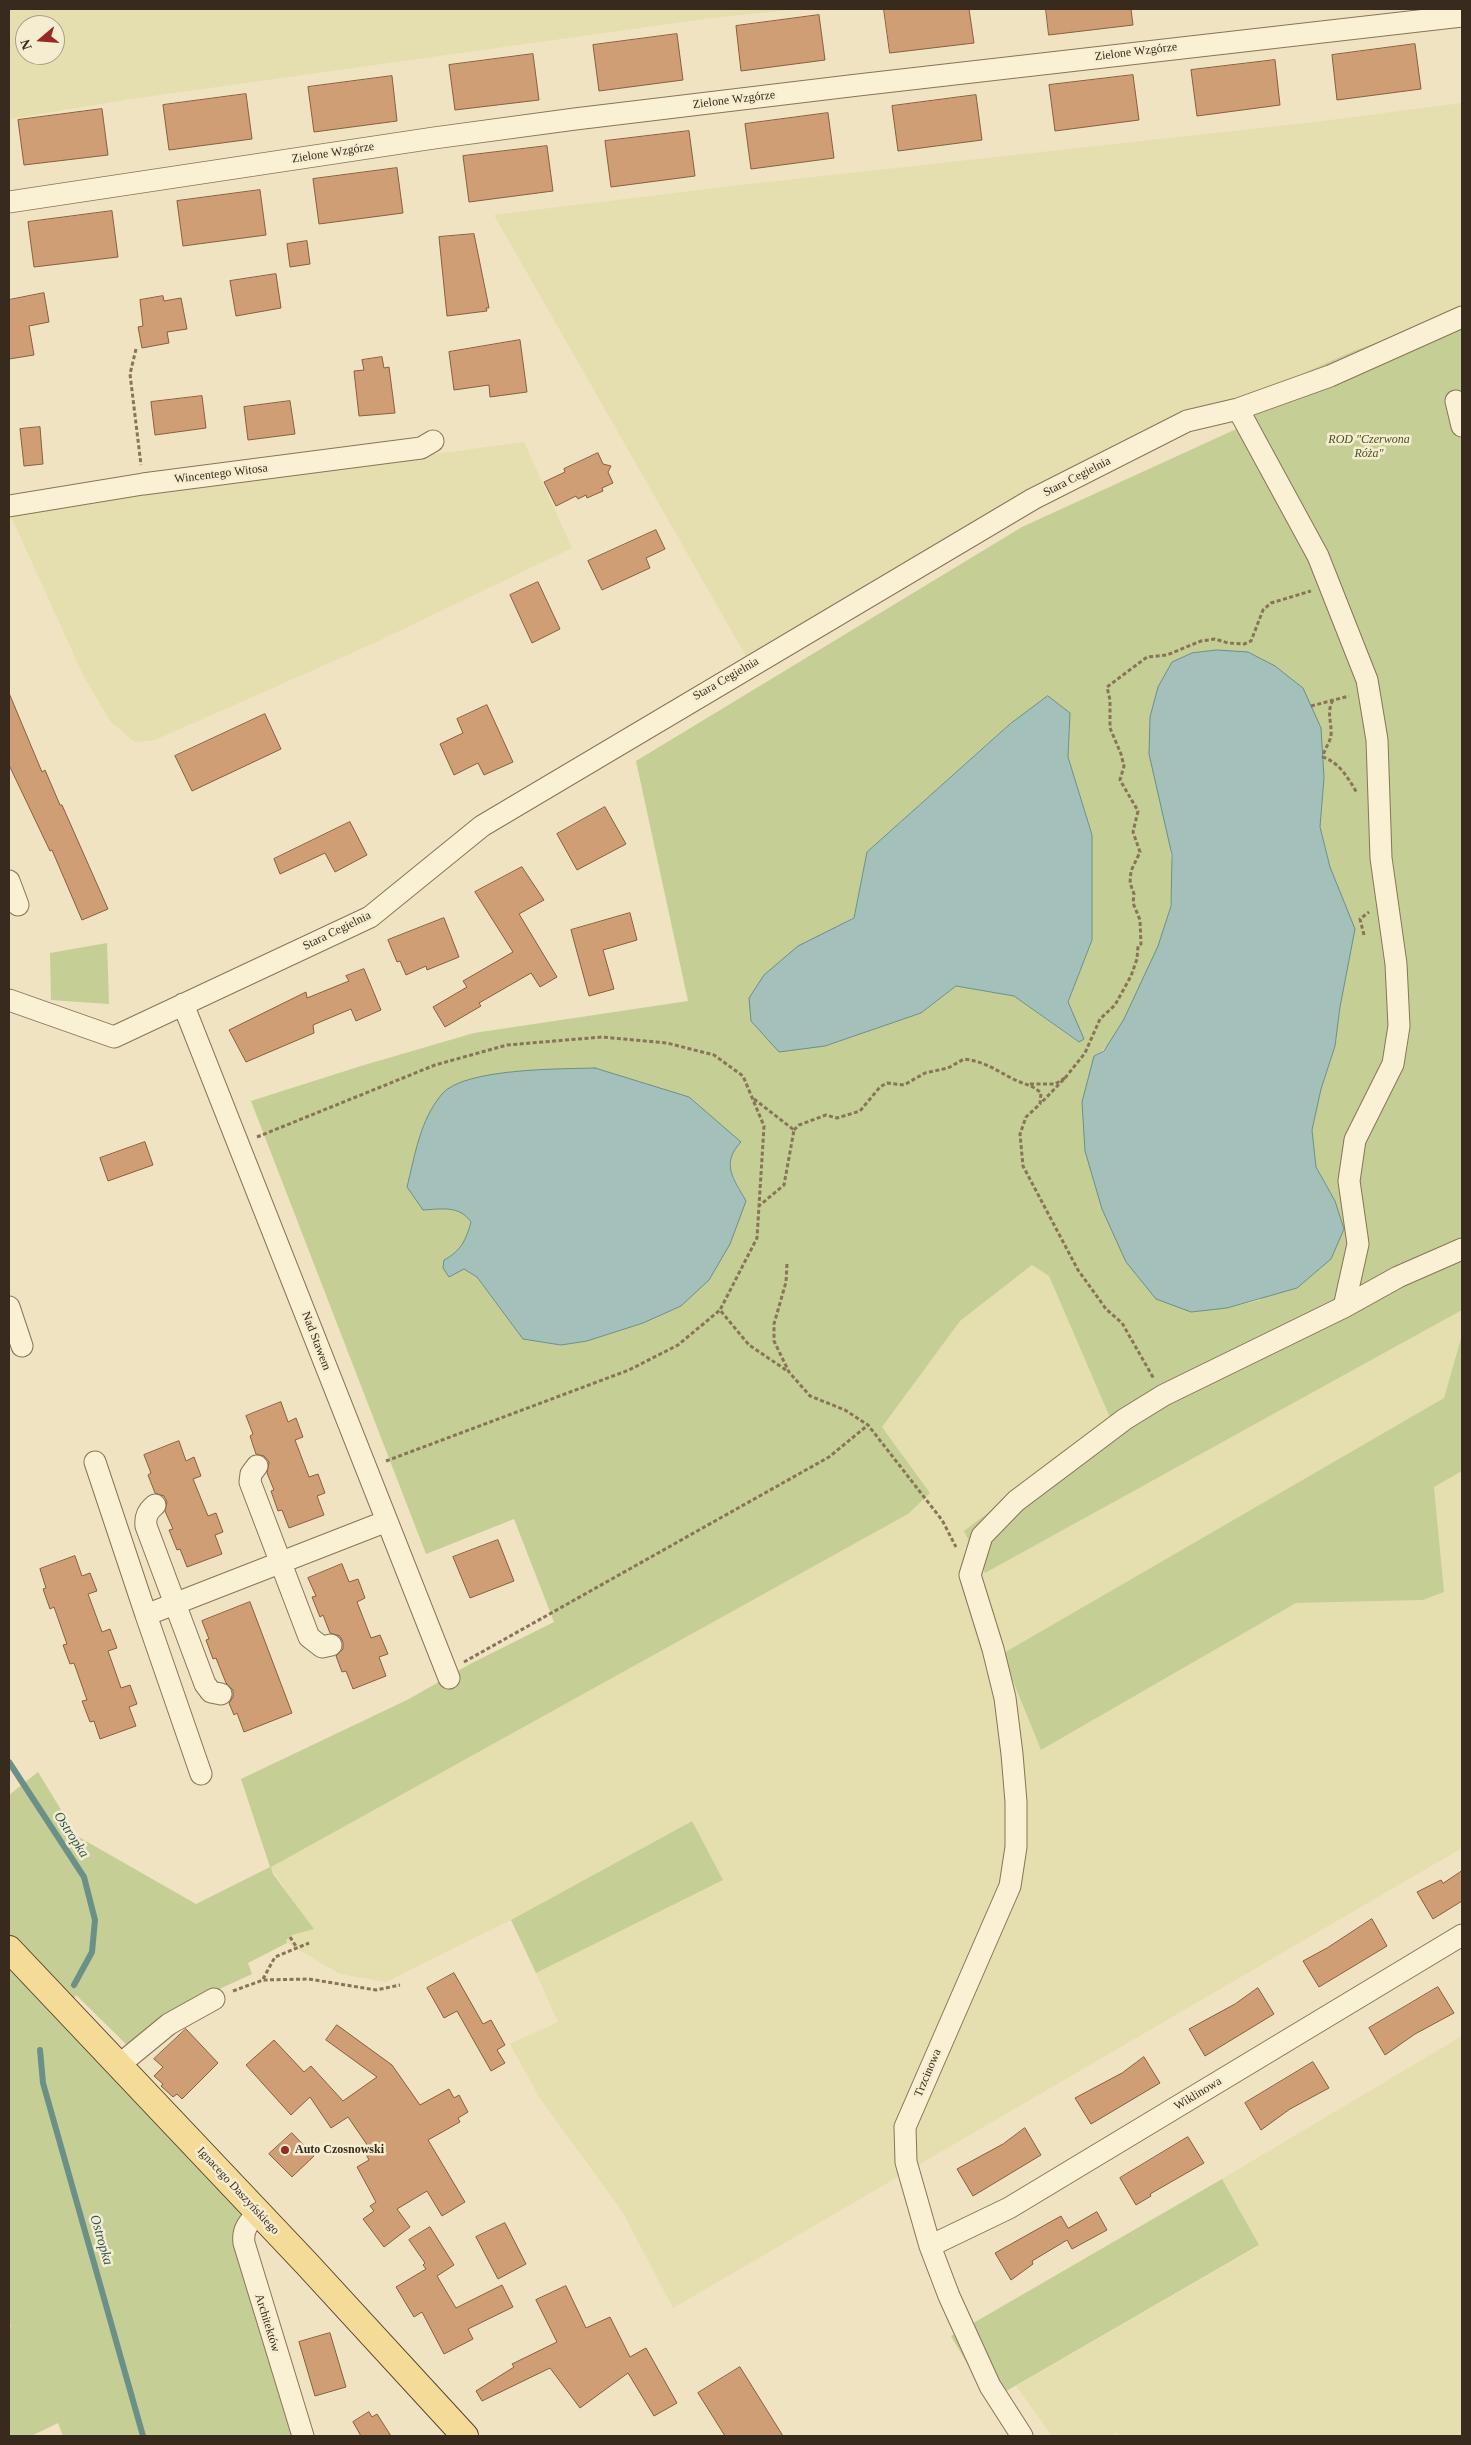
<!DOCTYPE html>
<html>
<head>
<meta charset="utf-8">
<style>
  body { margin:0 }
  #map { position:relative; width:1471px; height:2445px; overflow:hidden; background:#efe3c1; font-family:Georgia,serif }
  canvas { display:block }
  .frame { position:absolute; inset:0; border:10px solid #382b1d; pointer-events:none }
  .north { position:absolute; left:15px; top:15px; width:50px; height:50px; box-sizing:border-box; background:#f6edd0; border:1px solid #aa9f88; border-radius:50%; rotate:252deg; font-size:14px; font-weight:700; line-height:20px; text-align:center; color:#382b1d }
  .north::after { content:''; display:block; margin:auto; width:18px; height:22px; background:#9a2926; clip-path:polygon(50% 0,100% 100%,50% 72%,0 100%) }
</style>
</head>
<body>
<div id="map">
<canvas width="1471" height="2445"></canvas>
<div class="frame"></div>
<div class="north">N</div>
</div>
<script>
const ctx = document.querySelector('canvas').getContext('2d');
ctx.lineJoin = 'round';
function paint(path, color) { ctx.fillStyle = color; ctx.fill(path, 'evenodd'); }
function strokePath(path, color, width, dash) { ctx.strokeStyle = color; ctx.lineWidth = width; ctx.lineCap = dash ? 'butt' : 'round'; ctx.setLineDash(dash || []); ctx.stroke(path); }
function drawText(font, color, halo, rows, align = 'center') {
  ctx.font = font + ' Georgia,serif'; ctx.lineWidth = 5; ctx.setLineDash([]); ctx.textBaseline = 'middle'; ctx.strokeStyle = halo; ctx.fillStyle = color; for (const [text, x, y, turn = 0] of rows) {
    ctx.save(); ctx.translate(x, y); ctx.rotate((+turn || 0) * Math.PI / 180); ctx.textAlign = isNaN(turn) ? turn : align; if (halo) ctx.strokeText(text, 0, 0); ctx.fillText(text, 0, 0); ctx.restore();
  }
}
const farmland = new Path2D(`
  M 9,9 L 798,9 L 711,18 L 131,99 L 9,119 ZM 25,25 L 55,25 L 55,55 L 25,55 Z
  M 1462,103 L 1462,313 L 1356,350 L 1037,491 L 747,658 L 494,215 L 732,186 L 1315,122 Z
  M 524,442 L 572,548 L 372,644 L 155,740 L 135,742 L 111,722 L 84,677 L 10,514 L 146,493 Z
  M 1032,1265 L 1049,1276 L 1111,1420 L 985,1573 L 1462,1310 L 1462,1335 L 1444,1398 L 1002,1654 L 1041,1750 L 1296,1603 L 1423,1600 L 1444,1592 L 1434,1487 L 1462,1471 L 1462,1848 L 673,2308 L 622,2211 L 539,2097 L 510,2044 L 558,2022 L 536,1973 L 723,1880 L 691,1821 L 511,1920 L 386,1982 L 340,1974 L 287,1943 L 286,1940 L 292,1935 L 313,1929 L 270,1867 L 908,1514 L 930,1493 L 882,1427 L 960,1321 Z
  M 1462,2036 L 1462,2436 L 1119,2436 L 1117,2433 L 1112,2436 L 1052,2436 L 1016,2386 L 1259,2246 L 1222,2179 Z`);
const green = new Path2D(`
  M 1462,313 L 1462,1310 L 985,1573 L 964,1531 L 1111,1420 L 1049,1276 L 1032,1265 L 960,1321 L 882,1427 L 930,1493 L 908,1514 L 271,1867 L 273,1874 L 314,1929 L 292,1935 L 286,1940 L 287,1943 L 248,1963 L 252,1974 L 189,2003 L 128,2046 L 76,1995 L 68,2011 L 249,2222 L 301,2433 L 291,2436 L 63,2436 L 58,2423 L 31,2436 L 9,2436 L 9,2327 L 11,2326 L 9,2321 L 9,1795 L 38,1772 L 77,1836 L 196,1904 L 270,1867 L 241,1779 L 409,1699 L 470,1664 L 554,1622 L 514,1519 L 426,1554 L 251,1101 L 361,1066 L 474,1033 L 688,1001 L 636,761 L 1022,527 L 1256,420 L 1247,398 L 1356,350 ZM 1070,713 L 1068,757 L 1092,835 L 1092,940 L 1068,1003 L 1078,1042 L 1014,996 L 956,986 L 921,1013 L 825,1046 L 833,930 L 854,917 L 867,852 L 1010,724 ZM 1320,728 L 1324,778 L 1320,827 L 1330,867 L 1340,1007 L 1335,1046 L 1321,1089 L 1312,1130 L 1316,1167 L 1335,1201 L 1260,1300 L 1227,1308 L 1191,1312 L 1094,1056 C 1113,1047 1124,1021 1133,1002 C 1148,973 1164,939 1170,907 C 1179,862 1161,798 1149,754 ZM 515,1071 L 670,1093 L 689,1097 L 731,1152 L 730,1171 L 746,1201 L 643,1323 L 586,1341 L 561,1345 L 523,1339 L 477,1277 L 464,1269 L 454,1255 L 465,1243 L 471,1222 L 465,1213 L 451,1209 L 443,1093 L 463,1082 Z
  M 107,943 L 109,1004 L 51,1000 L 50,953 Z
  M 1462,1335 L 1462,1471 L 1434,1487 L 1444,1592 L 1423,1600 L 1296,1603 L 1041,1750 L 1002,1654 L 1444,1398 Z
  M 692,1821 L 723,1880 L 536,1973 L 511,1920 Z
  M 1222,2179 L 1259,2245 L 989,2401 L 951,2336 Z`);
const water = new Path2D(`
  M 1217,650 L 1248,652 L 1275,666 L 1303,688 L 1321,728 L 1324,778 L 1320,827 L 1330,867 L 1355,929 L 1340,1007 L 1335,1046 L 1321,1089 L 1312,1130 L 1316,1167 L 1335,1201 L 1344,1229 L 1331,1259 L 1297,1288 L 1227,1308 L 1191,1312 L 1156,1299 L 1126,1262 L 1102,1209 L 1085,1151 L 1082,1102 L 1094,1056 L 1104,1051 L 1124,1019 L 1158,946 L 1171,906 L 1172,855 L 1149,754 L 1150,717 L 1158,687 L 1172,662 L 1192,653 Z
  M 1048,696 L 1070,713 L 1068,757 L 1092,835 L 1092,940 L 1068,1002 L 1084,1039 L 1079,1042 L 1014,996 L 956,986 L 921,1013 L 825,1046 L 779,1052 L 751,1021 L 749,998 L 764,975 L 798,946 L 854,918 L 867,852 L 1010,724 Z
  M 595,1068 L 689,1097 L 741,1142 C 720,1164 734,1179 746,1201 L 730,1244 L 709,1280 L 681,1306 L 643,1323 L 587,1341 L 561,1345 L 523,1339 L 477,1277 L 464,1269 L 449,1277 L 443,1268 L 444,1260 C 461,1251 466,1240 471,1222 C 459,1205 442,1209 423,1210 L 407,1187 C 415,1155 420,1120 442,1094 C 464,1068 561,1069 595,1068 Z`);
const stream = new Path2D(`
  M 9,1762 L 84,1877 L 95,1920 L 92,1952 L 74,1985
  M 40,2050 L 43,2083 L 143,2436`);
const building = new Path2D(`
  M 884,9 L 969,9 L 974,43 L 890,53 Z
  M 1046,9 L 1131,9 L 1133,25 L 1049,35 Z
  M 819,15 L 825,60 L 741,71 L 736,26 Z
  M 677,34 L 683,80 L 599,91 L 593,45 Z
  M 1415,44 L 1421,89 L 1337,100 L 1332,55 Z
  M 533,54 L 539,100 L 455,110 L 449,65 Z
  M 1275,60 L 1280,105 L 1197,116 L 1191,70 Z
  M 1133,75 L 1139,120 L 1055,131 L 1049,85 Z
  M 392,76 L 397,121 L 314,132 L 308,87 Z
  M 246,94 L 252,139 L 169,150 L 163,105 Z
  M 976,95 L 982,140 L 898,151 L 892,106 Z
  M 102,109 L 108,155 L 24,165 L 18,120 Z
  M 828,113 L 834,158 L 751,169 L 745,124 Z
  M 689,131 L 695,176 L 611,187 L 605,141 Z
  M 547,146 L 553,191 L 469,202 L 463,156 Z
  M 397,168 L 403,213 L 319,224 L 313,179 Z
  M 260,190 L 266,235 L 183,246 L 177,201 Z
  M 112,211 L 118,257 L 34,267 L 28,222 Z
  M 474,234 L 489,308 L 486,308 L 487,311 L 447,316 L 439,237 Z
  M 307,241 L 310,264 L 290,267 L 287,244 Z
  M 276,274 L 281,308 L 236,316 L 230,281 Z
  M 44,293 L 49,322 L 29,326 L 34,355 L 9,359 L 9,300 Z
  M 163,296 L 164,301 L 181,298 L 187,329 L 167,332 L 169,343 L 142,348 L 138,327 L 143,326 L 140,300 Z
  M 520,340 L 527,392 L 490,397 L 489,385 L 454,390 L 449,352 Z
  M 382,357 L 384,368 L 389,367 L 395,413 L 359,416 L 354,371 L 364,370 L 362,360 Z
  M 202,396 L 206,428 L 155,435 L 151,402 Z
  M 290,401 L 295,434 L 248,440 L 244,407 Z
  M 40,427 L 43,464 L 24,466 L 20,429 Z
  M 598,453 L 603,464 L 611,466 L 608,472 L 613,483 L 602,488 L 603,491 L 587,498 L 586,495 L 578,499 L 576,496 L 556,506 L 544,482 L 565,472 L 564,469 Z
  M 656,530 L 665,549 L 646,558 L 650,568 L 602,590 L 588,561 Z
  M 538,582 L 560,629 L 532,643 L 510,595 Z
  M 9,693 L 42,772 L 45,770 L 60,805 L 62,805 L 108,909 L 82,920 L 52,850 L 50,851 L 9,765 Z
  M 487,705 L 513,762 L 484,775 L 478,763 L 454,775 L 440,744 L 463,733 L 457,719 Z
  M 265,714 L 281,749 L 192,791 L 175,756 Z
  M 605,807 L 626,844 L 577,870 L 557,834 Z
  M 350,822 L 367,855 L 335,872 L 325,853 L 280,874 L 274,859 Z
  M 522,867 L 544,900 L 519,914 L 557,977 L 540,987 L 531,973 L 479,1003 L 481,1006 L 445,1027 L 433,1007 L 467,987 L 463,981 L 513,952 L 475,892 Z
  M 630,913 L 637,940 L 603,950 L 614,989 L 589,996 L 571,930 Z
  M 444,918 L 459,957 L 427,970 L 426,966 L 406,975 L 400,961 L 397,962 L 388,940 Z
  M 364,969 L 381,1010 L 356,1021 L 351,1009 L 313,1025 L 314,1033 L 246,1062 L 229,1030 L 306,992 L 307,998 L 349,981 L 346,976 Z
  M 145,1142 L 153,1165 L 108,1181 L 100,1158 Z
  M 281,1402 L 288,1422 L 296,1418 L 303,1437 L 295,1440 L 309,1477 L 318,1474 L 325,1493 L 317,1496 L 324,1515 L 289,1528 L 282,1510 L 278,1511 L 271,1491 L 274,1490 L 267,1473 L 269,1462 L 264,1456 L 256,1454 L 250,1436 L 253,1434 L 246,1416 Z
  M 179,1441 L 186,1461 L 194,1457 L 201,1476 L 193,1479 L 208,1516 L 216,1513 L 223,1532 L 215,1535 L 222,1554 L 187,1567 L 180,1549 L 177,1550 L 169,1530 L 173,1529 L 165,1511 L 167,1502 L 164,1496 L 155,1493 L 148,1475 L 151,1473 L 144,1455 Z
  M 498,1540 L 514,1581 L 470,1598 L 453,1557 Z
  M 75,1556 L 82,1576 L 90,1573 L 97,1591 L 88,1594 L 102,1632 L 110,1629 L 117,1648 L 108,1651 L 121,1688 L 130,1685 L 137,1704 L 129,1707 L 136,1726 L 100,1739 L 94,1721 L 90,1722 L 82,1701 L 87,1700 L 74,1663 L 70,1664 L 63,1645 L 67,1644 L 54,1607 L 50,1609 L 43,1589 L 46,1588 L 40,1569 Z
  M 342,1564 L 349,1582 L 358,1579 L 365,1598 L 357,1602 L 371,1638 L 380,1635 L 388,1654 L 379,1657 L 386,1676 L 353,1689 L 346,1671 L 342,1672 L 336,1656 L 343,1649 L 343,1642 L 340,1636 L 330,1633 L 323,1615 L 320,1617 L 312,1597 L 316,1596 L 308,1578 Z
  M 250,1602 L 292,1713 L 244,1732 L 237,1713 L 234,1715 L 229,1703 L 233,1697 L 233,1690 L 226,1683 L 216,1658 L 213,1659 L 206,1640 L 209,1639 L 202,1621 Z
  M 1462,1871 L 1462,1901 L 1433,1919 L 1417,1892 L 1441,1880 L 1443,1883 Z
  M 1372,1919 L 1387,1946 L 1319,1987 L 1303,1961 L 1327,1948 Z
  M 454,1973 L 483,2024 L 491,2020 L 505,2045 L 497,2050 L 505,2063 L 491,2071 L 457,2011 L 444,2018 L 427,1988 Z
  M 1438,1987 L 1454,2013 L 1415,2034 L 1385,2055 L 1369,2028 Z
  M 1258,1988 L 1274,2014 L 1205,2056 L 1189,2029 L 1235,2004 Z
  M 337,2025 L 392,2065 L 420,2105 L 449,2089 L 454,2098 L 459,2095 L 468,2112 L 458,2118 L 460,2122 L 428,2140 L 465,2202 L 442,2216 L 427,2191 L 397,2209 L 410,2227 L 384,2247 L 363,2219 L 374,2211 L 370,2206 L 376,2202 L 357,2167 L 369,2160 L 365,2152 L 370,2149 L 348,2117 L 331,2128 L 310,2097 L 291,2115 L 246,2065 L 274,2040 L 304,2072 L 311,2066 L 343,2101 L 377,2077 L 326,2040 Z
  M 186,2029 L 218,2063 L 182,2099 L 177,2094 L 173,2097 L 161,2086 L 163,2084 L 154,2076 L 163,2067 L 154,2059 Z
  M 1144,2057 L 1160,2083 L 1091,2124 L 1075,2098 L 1122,2073 Z
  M 1313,2062 L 1329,2088 L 1290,2109 L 1261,2130 L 1245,2103 Z
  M 1025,2128 L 1041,2155 L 973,2196 L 957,2169 L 1003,2144 Z
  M 292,2133 L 314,2156 L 292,2177 L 269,2154 Z
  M 1188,2137 L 1204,2163 L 1150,2194 L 1151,2196 L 1136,2205 L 1120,2178 Z
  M 1097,2212 L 1107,2230 L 1072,2249 L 1067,2240 L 1032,2261 L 1033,2264 L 1011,2280 L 995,2253 L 1061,2216 L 1068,2228 Z
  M 505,2223 L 526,2264 L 498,2279 L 476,2237 Z
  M 430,2227 L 454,2265 L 437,2276 L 456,2308 L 502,2285 L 513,2307 L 468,2329 L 473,2339 L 444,2354 L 422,2312 L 414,2317 L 396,2287 L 426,2269 L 423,2265 L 425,2263 L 409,2240 Z
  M 566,2286 L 586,2328 L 610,2317 L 630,2357 L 646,2348 L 677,2403 L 654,2416 L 628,2373 L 580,2408 L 550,2368 L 482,2401 L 476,2391 L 514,2367 L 512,2364 L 557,2342 L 536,2300 Z
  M 330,2333 L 346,2387 L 315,2396 L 299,2342 Z
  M 740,2367 L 783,2436 L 725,2436 L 698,2393 Z
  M 369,2412 L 372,2417 L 377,2414 L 391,2436 L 361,2436 L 353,2422 Z`);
const path = new Path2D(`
  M 136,349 L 130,374 L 141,465
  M 1333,700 C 1326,713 1332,721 1331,735 C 1330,743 1324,749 1323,757 C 1340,763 1348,778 1357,793
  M 1311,706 L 1349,696
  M 1364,935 L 1360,919 L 1369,912
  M 1065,1078 L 1085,1053 L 1100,1019 L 1115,1005 L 1131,976 L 1137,959 L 1138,946 L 1141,944 L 1140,920 L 1133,903 L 1134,894 L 1130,883 L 1131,871 L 1140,852 L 1133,832 L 1138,811 L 1120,780 L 1124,766 L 1121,754 L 1110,728 L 1110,700 L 1107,687 L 1147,657 L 1167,655 L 1201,641 L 1215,639 L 1228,643 L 1244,644 L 1251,641 L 1263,610 L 1271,603 L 1311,591
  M 1030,1084 L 1055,1084 L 1065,1078 L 1041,1103
  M 754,1099 L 794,1130 L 784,1185 L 760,1205
  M 794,1130 L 799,1125 L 826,1115 L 837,1118 L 860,1111 L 880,1087 L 887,1083 L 904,1085 L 925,1073 L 948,1068 L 964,1059 C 983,1061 996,1070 1013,1079 C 1023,1084 1033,1085 1041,1093 L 1040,1104 L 1026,1117 L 1020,1134 L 1023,1166 L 1078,1270 L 1106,1309 L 1122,1323 L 1154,1379
  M 257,1137 L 435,1065 L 507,1045 L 602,1037 L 667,1043 L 714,1055 L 743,1076 L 764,1126 L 757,1238 L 720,1310 L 749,1345 L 789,1372
  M 787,1264 L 786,1282 L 774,1324 L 774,1341 L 789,1372 L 810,1396 L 845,1410 L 868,1425 L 942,1520 L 956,1547
  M 386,1461 L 629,1370 L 678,1345 L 720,1310
  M 464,1662 L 829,1457 L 868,1425
  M 290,1937 L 297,1948
  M 263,1979 L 275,1957 L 309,1943
  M 233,1991 L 263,1980 L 309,1979 L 376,1990 L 400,1985`);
const minor = new Path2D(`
  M 9,202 L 434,138 L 575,119 L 858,85 L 1462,16
  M 1456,401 L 1462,426
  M 1238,409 L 1318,556 L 1367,680 L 1377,740 L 1381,858 L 1396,964 L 1399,1026 L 1393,1064 L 1355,1140 L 1349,1181 L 1358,1244 L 1344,1307
  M 9,506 L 143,484 L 421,448 L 433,441
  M 9,881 L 18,905
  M 9,1000 L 114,1037 L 370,917 L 482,826 L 1033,499 L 1187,421 L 1238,409 L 1330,376 L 1462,317
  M 183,1004 L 449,1678
  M 9,1307 L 22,1346
  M 95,1462 L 146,1615 L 387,1521
  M 257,1466 L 251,1474 L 250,1482 L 309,1637 L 322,1647 L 331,1645
  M 155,1505 C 148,1511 145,1516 146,1526 L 205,1684 L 211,1692 L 221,1694
  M 146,1615 L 201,1774
  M 119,2065 L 169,2024 L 214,1999
  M 259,2212 C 249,2222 242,2229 244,2243 L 303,2436
  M 930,2246 L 1009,2208 L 1462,1935
  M 1022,2436 L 990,2386 L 949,2296 L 930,2246 L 906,2162 L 905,2127 L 1010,1886 L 1016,1847 L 1016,1802 L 1012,1754 L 1005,1698 L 993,1649 L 970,1575 L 982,1536 L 1016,1501 L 1125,1419 L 1164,1395 L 1344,1307 L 1398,1277 L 1462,1249`);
const major = new Path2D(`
  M 9,1949 L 307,2264 L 465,2436`);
const markers = [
  [285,2150,5,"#9a2926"]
];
const streetNames = [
  ["Zielone Wzgórze",1136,52,-7],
  ["Zielone Wzgórze",734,100,-7],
  ["Zielone Wzgórze",333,153,-9],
  ["Wincentego Witosa",221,474,-7],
  ["Stara Cegielnia",1077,477,-27],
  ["Stara Cegielnia",726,679,-30],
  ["Stara Cegielnia",337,931,-26],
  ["Nad Stawem",316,1341,69],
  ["Trzcinowa",928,2073,-67],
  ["Wiklinowa",1198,2094,-31],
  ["Ignacego Daszyńskiego",238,2191,47],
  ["Architektów",267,2323,73]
];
const parkNames = [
  ["ROD \"Czerwona",1369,440],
  ["Róża\"",1369,454]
];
const poiNames = [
  ["Auto Czosnowski",295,2150]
];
const waterNames = [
  ["Ostropka",71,1835,57],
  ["Ostropka",101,2240,74]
];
paint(farmland, '#e5deae');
paint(green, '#c5ce94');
paint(water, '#a3c1ba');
strokePath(water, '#6a9088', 1);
strokePath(stream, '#6a9088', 6);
paint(building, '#cf9e75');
strokePath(building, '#895e3d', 1);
strokePath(minor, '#897458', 23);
strokePath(major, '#57422c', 28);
strokePath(path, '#897458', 3, [4, 2.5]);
strokePath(minor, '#faf0d4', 21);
strokePath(major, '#f4db97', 26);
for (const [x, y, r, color] of markers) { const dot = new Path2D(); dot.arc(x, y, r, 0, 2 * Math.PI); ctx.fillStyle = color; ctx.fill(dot); strokePath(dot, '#f6edd0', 2); }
drawText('12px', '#382b1d', '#f6edd0', streetNames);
drawText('italic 12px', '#475522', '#f6edd0', parkNames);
drawText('bold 12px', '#382b1d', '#f6edd0', poiNames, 'left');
drawText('italic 14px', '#2b5957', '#f6edd0', waterNames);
</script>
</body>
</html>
